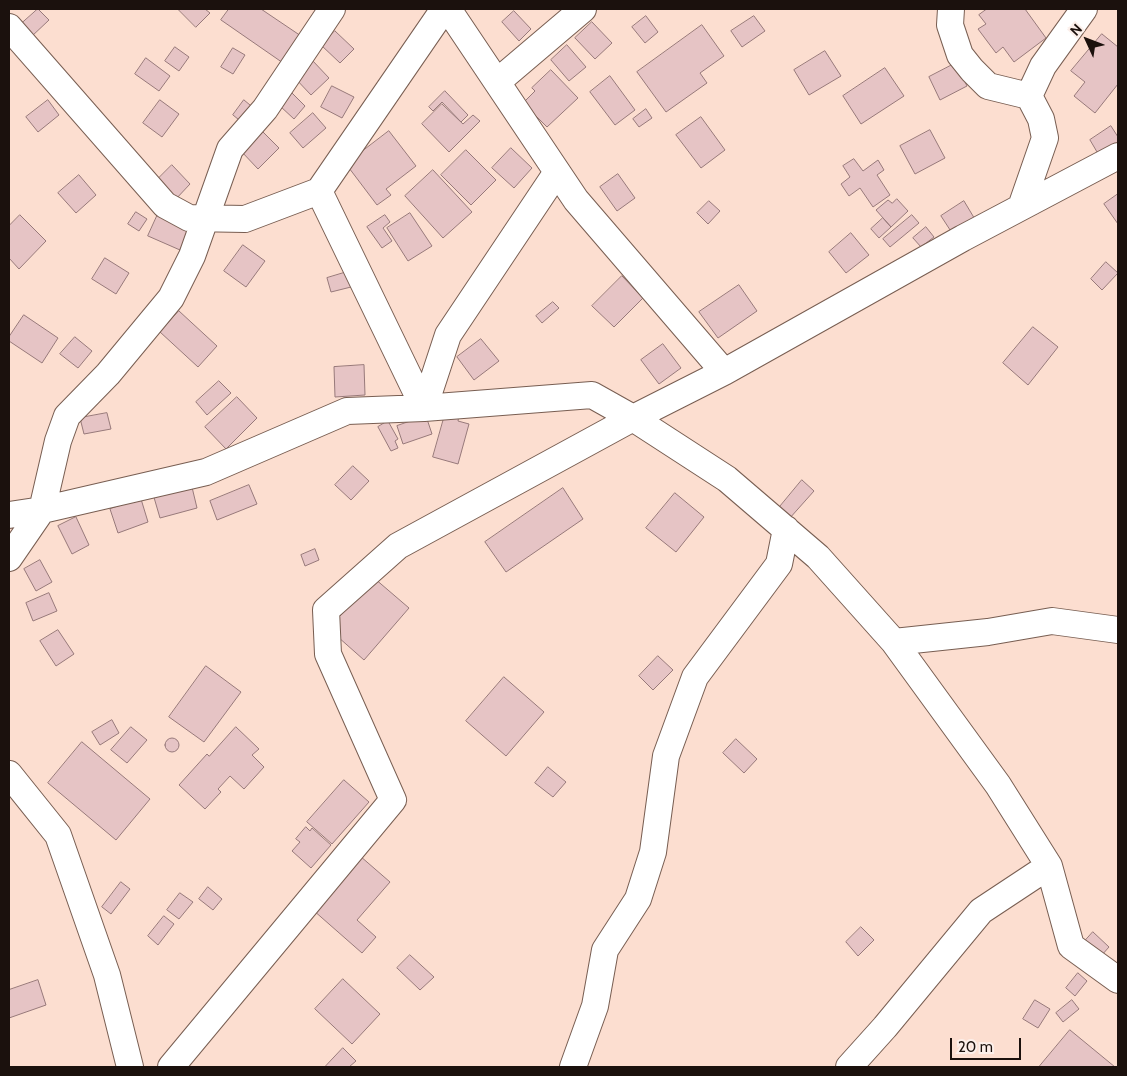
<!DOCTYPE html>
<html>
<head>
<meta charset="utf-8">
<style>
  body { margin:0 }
  #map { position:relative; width:1127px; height:1076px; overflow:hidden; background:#fcded0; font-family:Cabin,sans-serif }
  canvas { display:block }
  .frame { position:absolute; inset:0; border:10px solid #1b110d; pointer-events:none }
  .north { position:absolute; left:1062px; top:15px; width:50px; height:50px; -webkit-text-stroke:4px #fcefea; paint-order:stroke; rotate:313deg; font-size:14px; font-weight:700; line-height:20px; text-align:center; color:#1b110d }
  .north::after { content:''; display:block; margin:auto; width:18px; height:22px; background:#1b110d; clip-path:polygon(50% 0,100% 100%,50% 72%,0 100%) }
  .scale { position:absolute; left:950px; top:1038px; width:71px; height:22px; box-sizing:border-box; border:2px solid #1b110d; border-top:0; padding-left:6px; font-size:15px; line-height:18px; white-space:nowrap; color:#1b110d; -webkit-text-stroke:4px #fcefea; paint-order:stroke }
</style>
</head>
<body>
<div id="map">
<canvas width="1127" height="1076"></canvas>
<div class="frame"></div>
<div class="north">N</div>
<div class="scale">20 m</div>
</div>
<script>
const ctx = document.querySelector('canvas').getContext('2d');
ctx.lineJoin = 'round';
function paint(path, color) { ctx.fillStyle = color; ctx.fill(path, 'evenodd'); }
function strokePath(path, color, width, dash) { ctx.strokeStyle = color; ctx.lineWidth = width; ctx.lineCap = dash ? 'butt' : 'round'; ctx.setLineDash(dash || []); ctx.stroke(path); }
const building = new Path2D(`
  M 38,9 L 49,20 L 31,37 L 20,25 Z
  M 178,9 L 205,9 L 210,13 L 196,27 Z
  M 229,9 L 261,9 L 304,38 L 286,65 L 221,20 Z
  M 987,9 L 1025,9 L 1046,38 L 1014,62 L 1003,47 L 996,53 L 978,29 L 986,24 L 979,15 Z
  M 514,11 L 531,29 L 519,41 L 502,22 Z
  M 646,16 L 658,32 L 645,43 L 632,27 Z
  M 754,16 L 765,31 L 742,47 L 731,31 Z
  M 592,22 L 612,43 L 595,59 L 575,38 Z
  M 702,25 L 724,56 L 700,73 L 707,83 L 666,112 L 637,72 Z
  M 335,31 L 354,49 L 340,63 L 321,45 Z
  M 1102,34 L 1118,47 L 1118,84 L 1095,113 L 1074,96 L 1085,82 L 1071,71 Z
  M 567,45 L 586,67 L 569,81 L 551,60 Z
  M 175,47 L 189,57 L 179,71 L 165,61 Z
  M 233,48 L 245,55 L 233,74 L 221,67 Z
  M 825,51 L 841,76 L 809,95 L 794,70 Z
  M 146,58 L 170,76 L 159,91 L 135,74 Z
  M 312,60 L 329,78 L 311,95 L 294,77 Z
  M 956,63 L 967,86 L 940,100 L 929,77 Z
  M 885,68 L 904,96 L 861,124 L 843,96 Z
  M 551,70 L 578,98 L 547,127 L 523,103 L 535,91 L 532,88 Z
  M 610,76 L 635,110 L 615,125 L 590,92 Z
  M 332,86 L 354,97 L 342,118 L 321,107 Z
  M 445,91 L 468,115 L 461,122 L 442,102 L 433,111 L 429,107 Z
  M 292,93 L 305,106 L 294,119 L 280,106 Z
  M 48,100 L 59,115 L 38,132 L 26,117 Z
  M 160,100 L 179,114 L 162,137 L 143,123 Z
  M 244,100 L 256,110 L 244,124 L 233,115 Z
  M 442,104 L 463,124 L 473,115 L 480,121 L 449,152 L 422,124 Z
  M 646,109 L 652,118 L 639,127 L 633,119 Z
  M 313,113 L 326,128 L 303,148 L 290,133 Z
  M 701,117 L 725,150 L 701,168 L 676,135 Z
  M 1111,126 L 1118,137 L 1118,146 L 1100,157 L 1090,140 Z
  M 261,130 L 279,148 L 258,169 L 241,151 Z
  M 930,130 L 945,158 L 915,174 L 900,146 Z
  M 389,131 L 416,166 L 386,189 L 391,195 L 377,205 L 346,164 Z
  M 511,148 L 532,168 L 514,188 L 492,168 Z
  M 466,150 L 496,180 L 471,205 L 441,175 Z
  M 854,159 L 863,171 L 878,160 L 884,170 L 877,175 L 890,195 L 873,207 L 860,188 L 849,196 L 841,184 L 850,177 L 843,166 Z
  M 172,165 L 190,184 L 175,200 L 156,181 Z
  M 433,170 L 472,212 L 443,238 L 405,196 Z
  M 618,174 L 635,198 L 617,211 L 600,187 Z
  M 79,175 L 96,195 L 76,213 L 58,193 Z
  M 1118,194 L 1118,224 L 1104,204 Z
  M 897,199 L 908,211 L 891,227 L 876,210 L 888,200 L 892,203 Z
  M 709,201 L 720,211 L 708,224 L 697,213 Z
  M 964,201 L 976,221 L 954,236 L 941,216 Z
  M 136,212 L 147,219 L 139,231 L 128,224 Z
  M 410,213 L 432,246 L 408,261 L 387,228 Z
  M 158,214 L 190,228 L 180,250 L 148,236 Z
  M 20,215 L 46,241 L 19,269 L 9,258 L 9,226 Z
  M 385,215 L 390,222 L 383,228 L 392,241 L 382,248 L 367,227 Z
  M 912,215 L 919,223 L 890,247 L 883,239 Z
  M 883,218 L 891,227 L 879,238 L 871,229 Z
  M 926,227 L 934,237 L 921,247 L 913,238 Z
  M 851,233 L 869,255 L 846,273 L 829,252 Z
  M 243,245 L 265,261 L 246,287 L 224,271 Z
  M 105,258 L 129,273 L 116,294 L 92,279 Z
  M 1106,262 L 1118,273 L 1102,290 L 1091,279 Z
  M 347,272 L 351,287 L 331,292 L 327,278 Z
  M 622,276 L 643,298 L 614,327 L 592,306 Z
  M 739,285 L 757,311 L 718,338 L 699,312 Z
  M 553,302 L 559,308 L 542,323 L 536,316 Z
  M 179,311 L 217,346 L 198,367 L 160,332 Z
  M 24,315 L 58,338 L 42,363 L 9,341 L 9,337 Z
  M 1033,327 L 1058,347 L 1028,385 L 1003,363 Z
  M 75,337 L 92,351 L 78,368 L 60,354 Z
  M 481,339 L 499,361 L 474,380 L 457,357 Z
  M 663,344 L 681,368 L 659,384 L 641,360 Z
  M 364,365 L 365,395 L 335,397 L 334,367 Z
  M 219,381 L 231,393 L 207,415 L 196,402 Z
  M 237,397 L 257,418 L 226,449 L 205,427 Z
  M 446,411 L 459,415 L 458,421 L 469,424 L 458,464 L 433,457 Z
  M 107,413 L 111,429 L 84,434 L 80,418 Z
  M 426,416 L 432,434 L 403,444 L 397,426 Z
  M 388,421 L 398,439 L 395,441 L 398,448 L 391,451 L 378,427 Z
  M 353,466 L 369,481 L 351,500 L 335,485 Z
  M 802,480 L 814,491 L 789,519 L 778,509 Z
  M 191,483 L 197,508 L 160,518 L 153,494 Z
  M 249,485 L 257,504 L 217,520 L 210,501 Z
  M 563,488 L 583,519 L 506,572 L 485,542 Z
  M 675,493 L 704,517 L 676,552 L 646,528 Z
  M 141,499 L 148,522 L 118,533 L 110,509 Z
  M 76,517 L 89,545 L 72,554 L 58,526 Z
  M 315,549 L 319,560 L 305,566 L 301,555 Z
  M 40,560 L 52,582 L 36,591 L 24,569 Z
  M 374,578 L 409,608 L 364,660 L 329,629 Z
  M 49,593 L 57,611 L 33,621 L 26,603 Z
  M 58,630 L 74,654 L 56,666 L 40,641 Z
  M 658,656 L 673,670 L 653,690 L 639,676 Z
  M 206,666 L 241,692 L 204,742 L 169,717 Z
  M 504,677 L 544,712 L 506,756 L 466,721 Z
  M 112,720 L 119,733 L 100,745 L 92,732 Z
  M 131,727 L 147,740 L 127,763 L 111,750 Z
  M 236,727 L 259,749 L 252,755 L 264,767 L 244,789 L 230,776 L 218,789 L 221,792 L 205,809 L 179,785 L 207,754 L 209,756 Z
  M165 745a7 7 0 1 1 14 0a7 7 0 1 1-14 0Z
  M 736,739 L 757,759 L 744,773 L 723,753 Z
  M 82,742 L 150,799 L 116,840 L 48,783 Z
  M 548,767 L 566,782 L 553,797 L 535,783 Z
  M 344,780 L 369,802 L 332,844 L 307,822 Z
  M 306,827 L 310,831 L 312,828 L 331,845 L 311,868 L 292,851 L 300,842 L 296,839 Z
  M 360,856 L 390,882 L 357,920 L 376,937 L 362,953 L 313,910 Z
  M 121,882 L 130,889 L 111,914 L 102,907 Z
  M 208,887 L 222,899 L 213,910 L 199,899 Z
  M 180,893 L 193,902 L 179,919 L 167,910 Z
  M 164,916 L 174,924 L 158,945 L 148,936 Z
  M 861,927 L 874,940 L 858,956 L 846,942 Z
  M 1093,932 L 1109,947 L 1101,956 L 1085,941 Z
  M 410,955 L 434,977 L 420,990 L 397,968 Z
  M 1078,973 L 1087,981 L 1075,996 L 1066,988 Z
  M 343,979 L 380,1014 L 352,1044 L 315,1009 Z
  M 38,980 L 46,1005 L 9,1018 L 9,990 Z
  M 1035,1000 L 1050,1009 L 1038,1028 L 1023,1019 Z
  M 1072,1000 L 1079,1009 L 1063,1022 L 1056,1013 Z
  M 1070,1030 L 1115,1067 L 1039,1067 Z
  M 343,1048 L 356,1061 L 349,1067 L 325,1067 Z`);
const minor = new Path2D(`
  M 448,9 L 576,200 L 724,372
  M 951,9 L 950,25 L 960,55 L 972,70 L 988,86 L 1029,96 L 1041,119 L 1045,138 L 1021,207
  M 9,27 L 165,205 L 189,218 L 245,219 L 319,191
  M 497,82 L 583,9
  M 1029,96 L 1043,66 L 1084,9
  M 424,408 L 319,191 L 444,9
  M 424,408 L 448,335 L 557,172
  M 9,515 L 42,510 L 206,472 L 347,411 L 424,408 L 592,395 L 633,418 L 727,479 L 818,557 L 894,642 L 998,785 L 1049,866 L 1071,946 L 1118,980
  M 9,558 L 42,510 L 58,441 L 67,416 L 108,374 L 171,298 L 192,256 L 230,149 L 265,109 L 332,9
  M 894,642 L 988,632 L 1052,621 L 1118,630
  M 9,774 L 58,835 L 107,975 L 130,1067
  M 171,1067 L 393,800 L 328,654 L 326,610 L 398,546 L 633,418 L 724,372 L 963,238 L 1118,156
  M 573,1067 L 595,1006 L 605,950 L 638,899 L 653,852 L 666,756 L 695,677 L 779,564 L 786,529
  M 849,1067 L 885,1027 L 981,911 L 1049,866`);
paint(building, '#e6c4c5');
strokePath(building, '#97797a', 1);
strokePath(minor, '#785e52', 28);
strokePath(minor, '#fff', 26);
</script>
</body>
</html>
